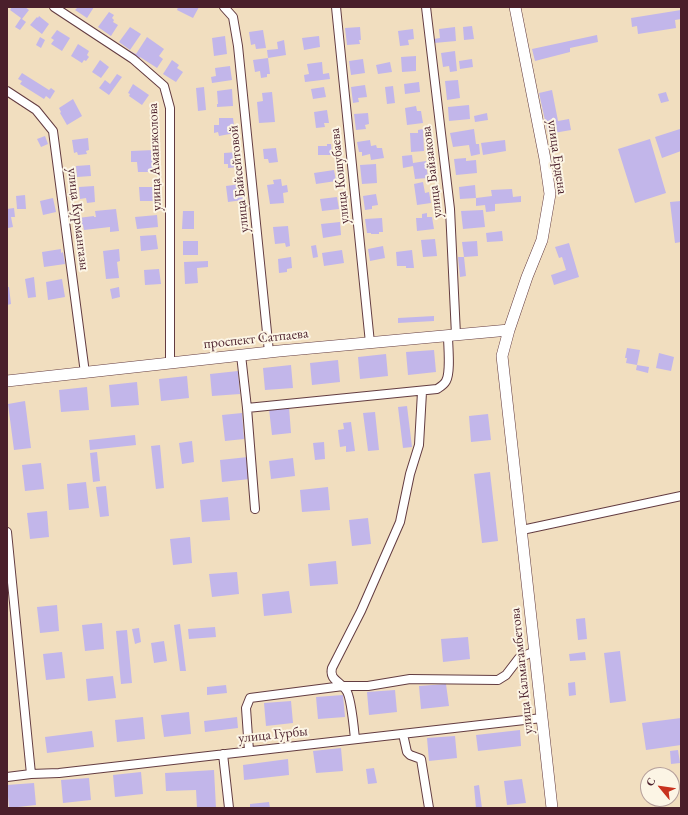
<!DOCTYPE html>
<html>
<head>
<meta charset="utf-8">
<style>
  body { margin:0 }
  #map { position:relative; width:688px; height:815px; overflow:hidden; background:#f1debf; font-family:"EB Garamond",serif }
  canvas { display:block }
  .frame { position:absolute; inset:0; border:8px solid #4a1f2b; pointer-events:none }
  .north { position:absolute; left:640px; top:767px; width:40px; height:40px; box-sizing:border-box; background:#fcf5e5; border:1px solid #b59f9b; border-radius:50%; rotate:299deg; font-size:11px; font-weight:700; line-height:16px; text-align:center; color:#4a1f2b }
  .north::after { content:''; display:block; margin:auto; width:14px; height:18px; background:#c8321e; clip-path:polygon(50% 0,100% 100%,50% 72%,0 100%) }
</style>
</head>
<body>
<div id="map">
<canvas width="688" height="815"></canvas>
<div class="frame"></div>
<div class="north">С</div>
</div>
<script>
const ctx = document.querySelector('canvas').getContext('2d');
ctx.lineJoin = 'round';
function paint(path, color) { ctx.fillStyle = color; ctx.fill(path, 'evenodd'); }
function strokePath(path, color, width, dash) { ctx.strokeStyle = color; ctx.lineWidth = width; ctx.lineCap = dash ? 'butt' : 'round'; ctx.setLineDash(dash || []); ctx.stroke(path); }
function drawText(font, color, halo, rows, align = 'center') {
  ctx.font = font + ' "EB Garamond",serif'; ctx.lineWidth = 4; ctx.setLineDash([]); ctx.textBaseline = 'middle'; ctx.strokeStyle = halo; ctx.fillStyle = color; for (const [text, x, y, turn = 0] of rows) {
    ctx.save(); ctx.translate(x, y); ctx.rotate((+turn || 0) * Math.PI / 180); ctx.textAlign = isNaN(turn) ? turn : align; if (halo) ctx.strokeText(text, 0, 0); ctx.fillText(text, 0, 0); ctx.restore();
  }
}
const building = new Path2D(`
  M 12,7 L 25,7 L 29,10 L 22,19 L 26,22 L 20,30 L 15,27 L 21,18 L 10,10 Z
  M 78,7 L 94,7 L 87,18 L 75,10 Z
  M 178,7 L 199,7 L 193,18 L 177,10 Z
  M 681,10 L 681,19 L 675,20 L 676,28 L 638,34 L 637,26 L 632,27 L 631,18 Z
  M 109,12 L 114,15 L 112,18 L 114,20 L 113,22 L 118,25 L 111,36 L 98,27 Z
  M 39,16 L 49,24 L 42,34 L 30,25 L 37,17 L 38,18 Z
  M 472,26 L 474,39 L 464,40 L 463,27 Z
  M 130,27 L 141,34 L 130,50 L 119,42 Z
  M 360,27 L 361,40 L 359,40 L 360,44 L 347,45 L 345,28 Z
  M 455,27 L 456,41 L 434,43 L 434,39 L 440,38 L 439,29 Z
  M 413,29 L 414,39 L 408,40 L 409,45 L 400,46 L 398,31 Z
  M 57,30 L 70,38 L 62,51 L 51,44 L 54,40 L 51,38 Z
  M 263,30 L 266,48 L 256,49 L 255,44 L 251,45 L 249,32 Z
  M 597,35 L 598,42 L 570,48 L 570,52 L 535,61 L 532,49 Z
  M 225,36 L 227,54 L 214,56 L 212,38 Z
  M 319,36 L 320,47 L 304,50 L 302,38 Z
  M 40,37 L 45,40 L 41,48 L 36,45 Z
  M 147,37 L 164,49 L 159,56 L 163,59 L 157,68 L 140,57 L 137,62 L 127,55 L 130,51 L 136,54 Z
  M 284,40 L 286,55 L 268,58 L 267,50 L 278,49 L 277,42 Z
  M 78,44 L 89,51 L 87,55 L 89,57 L 86,61 L 84,60 L 82,63 L 71,56 Z
  M 455,51 L 457,71 L 450,72 L 449,66 L 443,67 L 441,53 Z
  M 416,56 L 416,71 L 402,72 L 401,57 Z
  M 268,58 L 270,74 L 267,74 L 267,77 L 261,78 L 260,71 L 255,72 L 253,60 Z
  M 363,59 L 365,73 L 351,75 L 349,61 Z
  M 472,59 L 473,67 L 460,69 L 459,61 Z
  M 100,60 L 109,67 L 101,78 L 92,72 Z
  M 172,60 L 179,65 L 177,68 L 183,72 L 176,82 L 163,74 Z
  M 322,62 L 323,74 L 329,73 L 330,79 L 305,82 L 304,75 L 309,74 L 307,64 Z
  M 390,62 L 392,72 L 378,74 L 376,65 Z
  M 230,66 L 232,80 L 212,83 L 211,77 L 216,76 L 215,68 Z
  M 22,73 L 49,90 L 51,88 L 55,91 L 50,99 L 46,96 L 44,99 L 20,84 L 22,81 L 18,79 Z
  M 117,74 L 122,77 L 109,95 L 99,88 L 105,80 L 110,84 Z
  M 458,80 L 460,98 L 447,100 L 445,81 Z
  M 419,82 L 420,92 L 405,94 L 404,84 Z
  M 133,84 L 149,95 L 142,105 L 129,96 L 130,94 L 128,93 Z
  M 365,85 L 367,97 L 358,98 L 359,102 L 353,103 L 351,87 Z
  M 393,86 L 395,103 L 387,104 L 385,87 Z
  M 204,87 L 206,110 L 198,111 L 196,88 Z
  M 324,87 L 326,97 L 313,99 L 311,89 Z
  M 232,89 L 233,106 L 217,107 L 217,104 L 218,104 L 217,91 Z
  M 552,90 L 558,121 L 569,119 L 571,130 L 548,134 L 539,93 Z
  M 272,92 L 275,122 L 259,123 L 257,102 L 263,101 L 262,93 Z
  M 666,92 L 669,101 L 661,103 L 658,94 Z
  M 73,99 L 82,116 L 67,125 L 60,113 L 61,112 L 59,108 Z
  M 469,105 L 470,119 L 449,121 L 448,107 Z
  M 416,106 L 417,111 L 421,111 L 423,123 L 407,125 L 405,108 Z
  M 327,110 L 329,123 L 324,123 L 325,127 L 316,128 L 314,112 Z
  M 368,113 L 369,124 L 365,125 L 366,129 L 356,130 L 354,114 Z
  M 487,113 L 488,120 L 475,122 L 474,116 Z
  M 219,118 L 233,118 L 235,133 L 219,136 L 218,132 L 214,133 L 214,125 L 219,125 Z
  M 423,129 L 424,151 L 411,152 L 410,133 L 418,133 L 418,130 Z
  M 474,129 L 476,144 L 479,144 L 480,154 L 471,156 L 469,145 L 453,147 L 450,133 Z
  M 680,129 L 681,151 L 662,158 L 655,137 Z
  M 45,136 L 48,144 L 41,147 L 37,139 Z
  M 88,138 L 89,150 L 86,151 L 87,154 L 78,155 L 77,152 L 74,153 L 72,140 Z
  M 650,139 L 666,193 L 635,203 L 618,149 Z
  M 370,140 L 371,146 L 376,145 L 377,148 L 382,148 L 384,158 L 371,160 L 370,154 L 362,156 L 362,152 L 359,152 L 357,142 Z
  M 505,140 L 506,151 L 483,155 L 481,143 Z
  M 327,144 L 331,144 L 332,155 L 318,155 L 318,146 L 327,146 Z
  M 276,148 L 278,162 L 269,163 L 268,159 L 264,159 L 263,149 Z
  M 154,150 L 155,172 L 138,172 L 137,162 L 131,162 L 131,151 Z
  M 238,152 L 240,167 L 228,168 L 228,164 L 224,164 L 224,153 Z
  M 412,155 L 413,163 L 426,161 L 428,178 L 415,179 L 413,166 L 403,168 L 402,156 Z
  M 466,158 L 466,161 L 476,160 L 477,173 L 456,175 L 454,159 Z
  M 376,164 L 377,183 L 362,184 L 360,165 Z
  M 90,165 L 91,176 L 77,177 L 76,166 Z
  M 334,170 L 336,181 L 316,184 L 314,173 Z
  M 281,179 L 282,186 L 287,185 L 288,192 L 283,193 L 284,203 L 270,204 L 267,185 L 274,184 L 273,180 Z
  M 423,182 L 425,193 L 429,192 L 431,203 L 417,205 L 414,184 Z
  M 241,184 L 243,200 L 228,202 L 226,186 Z
  M 475,185 L 476,198 L 460,199 L 459,187 Z
  M 94,186 L 95,202 L 87,203 L 86,198 L 80,199 L 79,187 Z
  M 139,187 L 156,187 L 157,201 L 140,201 Z
  M 512,189 L 513,197 L 521,196 L 521,202 L 495,204 L 495,211 L 486,212 L 485,205 L 476,206 L 476,198 L 492,196 L 491,190 Z
  M 376,194 L 378,205 L 372,206 L 372,209 L 365,210 L 363,196 Z
  M 25,195 L 26,209 L 17,209 L 16,196 Z
  M 337,197 L 339,209 L 322,211 L 320,199 Z
  M 53,198 L 56,212 L 43,215 L 40,201 Z
  M 681,201 L 681,242 L 675,243 L 670,202 Z
  M 14,208 L 15,217 L 11,217 L 13,227 L 8,228 L 7,209 Z
  M 116,209 L 119,231 L 110,232 L 110,227 L 84,230 L 83,225 L 79,225 L 78,218 L 94,216 L 94,217 L 96,217 L 95,211 Z
  M 483,210 L 485,227 L 463,229 L 461,211 Z
  M 183,211 L 194,211 L 194,229 L 182,229 Z
  M 427,213 L 427,217 L 432,217 L 434,229 L 417,231 L 416,218 L 422,218 L 422,214 Z
  M 157,215 L 158,227 L 137,229 L 135,217 Z
  M 382,218 L 383,232 L 379,232 L 379,234 L 371,234 L 371,233 L 367,233 L 365,219 Z
  M 340,222 L 341,235 L 323,238 L 321,224 Z
  M 288,226 L 290,246 L 286,247 L 285,243 L 275,244 L 273,227 Z
  M 502,231 L 503,241 L 487,242 L 486,233 Z
  M 156,235 L 158,249 L 141,251 L 140,236 Z
  M 435,239 L 437,256 L 423,257 L 421,240 Z
  M 183,241 L 198,241 L 198,255 L 183,255 Z
  M 477,241 L 478,256 L 464,257 L 462,242 Z
  M 569,243 L 579,277 L 554,285 L 551,275 L 566,270 L 562,257 L 559,258 L 555,247 Z
  M 316,245 L 318,257 L 313,258 L 311,246 Z
  M 383,246 L 385,258 L 370,261 L 368,249 Z
  M 61,249 L 61,253 L 63,252 L 65,264 L 44,267 L 42,252 Z
  M 119,249 L 120,261 L 117,262 L 119,278 L 106,279 L 103,251 Z
  M 342,250 L 344,263 L 324,266 L 322,253 Z
  M 412,250 L 414,268 L 406,268 L 406,266 L 397,266 L 396,252 Z
  M 291,257 L 292,268 L 287,269 L 287,272 L 279,273 L 278,259 Z
  M 458,257 L 464,257 L 466,276 L 460,277 Z
  M 208,261 L 208,267 L 197,268 L 198,283 L 185,284 L 184,262 Z
  M 159,269 L 161,284 L 145,285 L 144,270 Z
  M 34,277 L 36,297 L 28,298 L 25,279 Z
  M 62,279 L 65,297 L 48,300 L 46,282 Z
  M 7,287 L 9,287 L 11,304 L 7,305 Z
  M 119,287 L 120,297 L 112,299 L 110,289 Z
  M 434,316 L 434,321 L 398,323 L 398,318 Z
  M 627,348 L 640,350 L 637,365 L 626,363 L 627,358 L 625,358 Z
  M 434,350 L 436,372 L 408,375 L 406,352 Z
  M 659,353 L 674,357 L 671,371 L 656,368 Z
  M 386,354 L 388,376 L 360,379 L 358,357 Z
  M 338,360 L 340,382 L 312,385 L 310,363 Z
  M 291,365 L 293,388 L 265,390 L 263,368 Z
  M 637,365 L 649,367 L 648,373 L 636,370 Z
  M 238,371 L 240,394 L 212,396 L 210,374 Z
  M 187,376 L 189,398 L 161,401 L 159,379 Z
  M 137,382 L 139,405 L 111,407 L 109,385 Z
  M 87,387 L 89,410 L 61,412 L 59,390 Z
  M 25,401 L 31,448 L 14,450 L 8,404 Z
  M 407,406 L 412,447 L 403,448 L 398,407 Z
  M 289,407 L 291,433 L 272,435 L 269,409 Z
  M 375,412 L 379,450 L 368,451 L 363,413 Z
  M 242,413 L 244,439 L 225,441 L 222,415 Z
  M 488,414 L 491,440 L 471,442 L 469,416 Z
  M 351,422 L 355,451 L 346,452 L 346,446 L 340,447 L 338,430 L 344,429 L 343,423 Z
  M 135,435 L 136,445 L 90,450 L 89,440 Z
  M 192,441 L 194,462 L 182,464 L 179,443 Z
  M 324,442 L 325,459 L 315,460 L 313,443 Z
  M 160,445 L 164,488 L 156,489 L 151,446 Z
  M 97,452 L 100,481 L 93,482 L 90,453 Z
  M 248,457 L 250,479 L 222,482 L 220,460 Z
  M 293,458 L 295,476 L 271,479 L 269,461 Z
  M 41,463 L 44,489 L 25,491 L 22,465 Z
  M 490,472 L 498,541 L 482,543 L 474,474 Z
  M 86,482 L 89,508 L 69,510 L 67,484 Z
  M 106,486 L 109,516 L 100,517 L 96,487 Z
  M 328,487 L 330,510 L 302,512 L 300,490 Z
  M 228,497 L 230,520 L 202,522 L 200,500 Z
  M 47,511 L 49,537 L 30,539 L 27,513 Z
  M 368,518 L 371,544 L 352,546 L 349,520 Z
  M 190,537 L 192,563 L 173,565 L 170,539 Z
  M 336,561 L 338,584 L 310,586 L 308,564 Z
  M 237,572 L 239,594 L 212,597 L 209,574 Z
  M 289,591 L 292,613 L 264,616 L 262,594 Z
  M 57,605 L 59,631 L 40,633 L 37,607 Z
  M 585,618 L 587,639 L 578,640 L 576,619 Z
  M 102,623 L 104,649 L 85,651 L 82,625 Z
  M 180,624 L 186,671 L 180,671 L 174,625 Z
  M 215,627 L 216,637 L 189,639 L 188,629 Z
  M 139,628 L 141,642 L 135,644 L 132,629 Z
  M 127,630 L 132,683 L 121,684 L 116,631 Z
  M 468,637 L 470,659 L 443,662 L 441,639 Z
  M 164,641 L 167,661 L 154,663 L 151,643 Z
  M 620,651 L 626,701 L 610,703 L 604,653 Z
  M 62,652 L 65,678 L 46,680 L 43,654 Z
  M 585,652 L 586,660 L 570,661 L 569,654 Z
  M 113,676 L 116,698 L 88,701 L 86,679 Z
  M 575,682 L 576,695 L 569,696 L 568,683 Z
  M 446,684 L 449,706 L 421,709 L 419,686 Z
  M 226,685 L 227,693 L 207,695 L 207,687 Z
  M 395,690 L 397,712 L 369,715 L 367,692 Z
  M 343,695 L 345,717 L 318,719 L 316,697 Z
  M 291,701 L 293,723 L 266,726 L 264,703 Z
  M 189,712 L 191,734 L 164,737 L 161,715 Z
  M 143,717 L 145,739 L 117,742 L 115,720 Z
  M 237,717 L 238,728 L 205,732 L 204,721 Z
  M 681,718 L 681,745 L 646,750 L 642,723 Z
  M 520,730 L 521,746 L 478,751 L 476,735 Z
  M 92,731 L 94,747 L 47,753 L 45,737 Z
  M 455,736 L 457,758 L 429,761 L 427,738 Z
  M 341,748 L 343,771 L 316,773 L 313,751 Z
  M 678,750 L 680,763 L 671,764 L 670,751 Z
  M 288,759 L 289,775 L 244,780 L 243,765 Z
  M 374,768 L 377,783 L 368,784 L 366,769 Z
  M 214,770 L 216,808 L 197,808 L 196,790 L 166,791 L 165,773 Z
  M 141,772 L 143,794 L 115,797 L 113,775 Z
  M 89,778 L 91,800 L 63,803 L 61,780 Z
  M 522,779 L 526,803 L 507,805 L 504,781 Z
  M 34,783 L 36,805 L 9,808 L 7,785 Z
  M 479,785 L 482,808 L 476,808 L 474,786 Z
  M 269,802 L 270,808 L 250,808 L 250,804 Z`);
const minor = new Path2D(`
  M 54,7 L 133,59 L 164,86 L 170,108 L 170,363
  M 224,7 L 233,17 L 238,46 L 269,352
  M 336,7 L 370,343
  M 426,7 L 450,209 L 456,335
  M 7,91 L 36,110 L 53,131 L 85,373
  M 241,355 L 247,408 L 255,509
  M 247,408 L 437,389 C 440,387 444,385 446,381 C 451,372 448,346 448,336
  M 522,530 L 681,496
  M 7,532 L 31,774
  M 403,734 L 407,752 L 410,755 L 421,759 L 429,808
  M 355,739 C 354,729 351,696 346,690 C 340,681 329,680 332,668 L 361,611 L 400,522 L 410,474 L 419,445 L 422,392
  M 249,751 L 246,708 L 250,698 L 343,686 L 368,686 L 410,679 L 498,680 L 506,675 L 519,658 L 535,651
  M 223,754 L 229,808
  M 7,777 L 31,774 L 59,773 L 542,718`);
const tertiary = new Path2D(`
  M 515,7 L 545,159 L 550,194 L 542,240 L 527,277 L 509,330 L 502,356 L 552,808
  M 7,381 L 279,351 L 509,330`);
const streetNames = [
  ["улица Аманжолова",155,157,-92],
  ["улица Ердена",557,157,82],
  ["улица Байзакова",432,172,-97],
  ["улица Кошубаева",340,176,-96],
  ["улица Байсейтовой",239,179,-96],
  ["улица Курмангазы",78,219,83],
  ["проспект Сатпаева",256,339,-6],
  ["улица Калмагамбетова",522,671,-96],
  ["улица Гурбы",273,735,-6]
];
paint(building, '#c2b6ea');
strokePath(minor, '#633c41', 10);
strokePath(tertiary, '#633c41', 12);
strokePath(minor, '#fff', 8);
strokePath(tertiary, '#fff', 11);
drawText('14px', '#4a1f2b', '#fcf5e5', streetNames);
</script>
</body>
</html>
